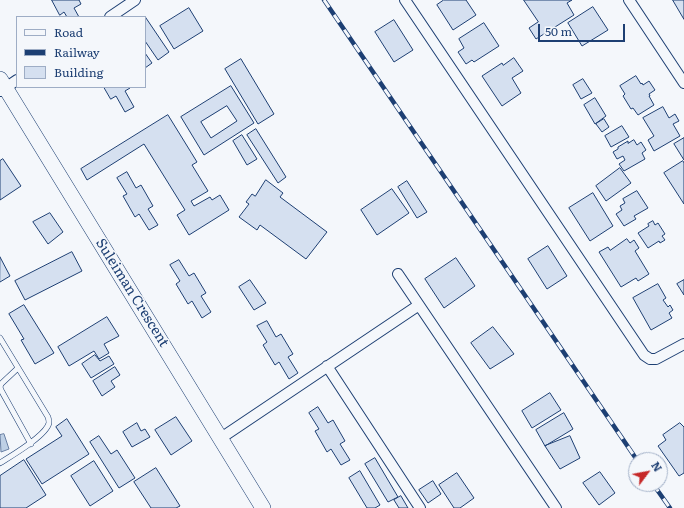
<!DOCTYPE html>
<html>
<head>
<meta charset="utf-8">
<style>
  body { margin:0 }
  #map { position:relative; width:684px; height:508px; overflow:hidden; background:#f4f7fb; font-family:Literata,serif }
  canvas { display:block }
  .legend { position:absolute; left:16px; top:16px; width:130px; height:72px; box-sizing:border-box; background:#f4f7fb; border:1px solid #9eadc5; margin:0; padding:5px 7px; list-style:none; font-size:12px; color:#1d3f73 }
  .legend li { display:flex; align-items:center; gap:8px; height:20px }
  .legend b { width:20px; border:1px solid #9eadc5 }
  .north { position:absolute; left:628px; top:452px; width:40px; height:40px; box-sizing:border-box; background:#f4f7fb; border:1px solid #9eadc5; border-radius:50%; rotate:58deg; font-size:11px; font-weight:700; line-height:16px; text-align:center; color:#1d3f73 }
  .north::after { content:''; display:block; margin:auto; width:14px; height:18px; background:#c62828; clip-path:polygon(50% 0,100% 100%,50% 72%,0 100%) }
  .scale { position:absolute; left:538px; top:24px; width:87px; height:18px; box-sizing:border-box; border:2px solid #1d3f73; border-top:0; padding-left:5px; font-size:12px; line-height:14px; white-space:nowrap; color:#1d3f73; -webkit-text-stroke:3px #f4f7fb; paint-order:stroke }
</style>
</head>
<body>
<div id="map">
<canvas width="684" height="508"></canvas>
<ul class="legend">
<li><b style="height:5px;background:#f4f7fb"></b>Road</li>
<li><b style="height:5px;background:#1d3f73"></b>Railway</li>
<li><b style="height:11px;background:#d5e0f0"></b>Building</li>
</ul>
<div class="north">N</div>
<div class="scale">50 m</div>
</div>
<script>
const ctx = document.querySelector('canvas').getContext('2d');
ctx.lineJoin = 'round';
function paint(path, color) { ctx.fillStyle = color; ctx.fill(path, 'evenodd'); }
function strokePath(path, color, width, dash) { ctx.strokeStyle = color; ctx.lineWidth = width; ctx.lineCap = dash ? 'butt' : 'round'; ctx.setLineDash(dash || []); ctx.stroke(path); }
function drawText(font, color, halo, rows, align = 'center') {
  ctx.font = font + ' Literata,serif'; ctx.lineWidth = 3; ctx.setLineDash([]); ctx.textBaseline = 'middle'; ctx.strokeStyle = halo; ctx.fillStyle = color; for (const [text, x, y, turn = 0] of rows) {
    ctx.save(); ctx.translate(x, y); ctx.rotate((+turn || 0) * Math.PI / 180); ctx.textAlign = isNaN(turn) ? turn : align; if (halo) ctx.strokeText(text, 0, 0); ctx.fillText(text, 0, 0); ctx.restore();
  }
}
const water = new Path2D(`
  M 4,434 L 9,449 L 1,452 L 0,435 Z`);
const building = new Path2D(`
  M 52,0 L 79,0 L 81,4 L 74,8 L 79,17 L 67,17 L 64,12 L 60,15 Z
  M 444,0 L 466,0 L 476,15 L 453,30 L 437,5 Z
  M 524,0 L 572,0 L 567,3 L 574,15 L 536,39 L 529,28 L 538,22 Z
  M 673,0 L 684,0 L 684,19 Z
  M 593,7 L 608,30 L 582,46 L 568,23 Z
  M 189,8 L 203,31 L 174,49 L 160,26 Z
  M 146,18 L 169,52 L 158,60 L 145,41 L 145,19 Z
  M 394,20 L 413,50 L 394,62 L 375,32 Z
  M 484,23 L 499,46 L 474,62 L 472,60 L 466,64 L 458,52 L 464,48 L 459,39 Z
  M 145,53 L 152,63 L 145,68 Z
  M 514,58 L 523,71 L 512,78 L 521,93 L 502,106 L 482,76 L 502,63 L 503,65 Z
  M 241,59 L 274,114 L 258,124 L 225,69 Z
  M 636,76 L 641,84 L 642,83 L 643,85 L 649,81 L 655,90 L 649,94 L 650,96 L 649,96 L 654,105 L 638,115 L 633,108 L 631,109 L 623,96 L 625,94 L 620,86 Z
  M 583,79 L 592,93 L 581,99 L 573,85 Z
  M 231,86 L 254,123 L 204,155 L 181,117 ZM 227,106 L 237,121 L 211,138 L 201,122 Z
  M 104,87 L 129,87 L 130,88 L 125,91 L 134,107 L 125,112 L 116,96 L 111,99 Z
  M 595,98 L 606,116 L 595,124 L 584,105 Z
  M 663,107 L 669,118 L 675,114 L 679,121 L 673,124 L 680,136 L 654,151 L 648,140 L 654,136 L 643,118 Z
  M 168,115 L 197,162 L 192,165 L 208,191 L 191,201 L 194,206 L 210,197 L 212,200 L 220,195 L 229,210 L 189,235 L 177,215 L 185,210 L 144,144 L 87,180 L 81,169 Z
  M 604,119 L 609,127 L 602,132 L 596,124 Z
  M 622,126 L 629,137 L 611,147 L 605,136 Z
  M 256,129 L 286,177 L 278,183 L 247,135 Z
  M 242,135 L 257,159 L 247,165 L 233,141 Z
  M 684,138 L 684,160 L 674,144 Z
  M 634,140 L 637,145 L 641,142 L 646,150 L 642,153 L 645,159 L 624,171 L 619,164 L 625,160 L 623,156 L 617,159 L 613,152 L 618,149 L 618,147 L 628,141 L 628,143 Z
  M 3,159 L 21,186 L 0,200 L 0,161 Z
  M 683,161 L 684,163 L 684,204 L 664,173 Z
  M 620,168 L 631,183 L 606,201 L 596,186 Z
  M 127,172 L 136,188 L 141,185 L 153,206 L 148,209 L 158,225 L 149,230 L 139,214 L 135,217 L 123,196 L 127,194 L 117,178 Z
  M 266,180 L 283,193 L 280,197 L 327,232 L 306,259 L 260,225 L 257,230 L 239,217 L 249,204 L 246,202 L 252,194 L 255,196 Z
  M 407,181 L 427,212 L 417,218 L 398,187 Z
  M 392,189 L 409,213 L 377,235 L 361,210 Z
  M 637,191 L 648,208 L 634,216 L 636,219 L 624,226 L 616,214 L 622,210 L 620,206 L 625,203 L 623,199 Z
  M 593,193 L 613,226 L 590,241 L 569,208 Z
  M 50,213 L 63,232 L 48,244 L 33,222 Z
  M 653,221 L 655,225 L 658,223 L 665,234 L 662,236 L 665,240 L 660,243 L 659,241 L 648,248 L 638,233 L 649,226 L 648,224 Z
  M 627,239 L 630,243 L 634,240 L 639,248 L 635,251 L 649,274 L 638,281 L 636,278 L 621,287 L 599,252 L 608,247 L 610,250 Z
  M 548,246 L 567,276 L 547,289 L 528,259 Z
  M 72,252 L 82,271 L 25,300 L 15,281 Z
  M 0,257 L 10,276 L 0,282 Z
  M 456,258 L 475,286 L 444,308 L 425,279 Z
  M 179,260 L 189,276 L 194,273 L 206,293 L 201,296 L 211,312 L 202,318 L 192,301 L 188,304 L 176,284 L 180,281 L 170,265 Z
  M 250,280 L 266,303 L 254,310 L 239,287 Z
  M 684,280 L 684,295 L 677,284 Z
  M 658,284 L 666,298 L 663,300 L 668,307 L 670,305 L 673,310 L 669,313 L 672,318 L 651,330 L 633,298 Z
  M 24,305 L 54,353 L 35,364 L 21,340 L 24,339 L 9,314 Z
  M 107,317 L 119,336 L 104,344 L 109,353 L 99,359 L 94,351 L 69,366 L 58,347 Z
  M 267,321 L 276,337 L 281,334 L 293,354 L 288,357 L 298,373 L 289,379 L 279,362 L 275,365 L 263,345 L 267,342 L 257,326 Z
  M 493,327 L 514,354 L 490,369 L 471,343 Z
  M 95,355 L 100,361 L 109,356 L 114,364 L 91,378 L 82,364 Z
  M 115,367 L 120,375 L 111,381 L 115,387 L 102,396 L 93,381 Z
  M 550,393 L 561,410 L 532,428 L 522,411 Z
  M 318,407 L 328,423 L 333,420 L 345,441 L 340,444 L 350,460 L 341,465 L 331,449 L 327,452 L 315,431 L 319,429 L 309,413 Z
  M 564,413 L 573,429 L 545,446 L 536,430 Z
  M 176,417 L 192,441 L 171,455 L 155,430 Z
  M 67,419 L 89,454 L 42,484 L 26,459 L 62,436 L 56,427 Z
  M 137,423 L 141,431 L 145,429 L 150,437 L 132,447 L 123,432 Z
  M 680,423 L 684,427 L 684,473 L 679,476 L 658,446 L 666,440 L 663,435 Z
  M 99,436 L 111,454 L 117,450 L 135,478 L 119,488 L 90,442 Z
  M 570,436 L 580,458 L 560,469 L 545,446 Z
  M 375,458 L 398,497 L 388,502 L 365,464 Z
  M 24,460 L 46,495 L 26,508 L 0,508 L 0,476 Z
  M 94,461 L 113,491 L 90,506 L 71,476 Z
  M 156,468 L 180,506 L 176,508 L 151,508 L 134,482 Z
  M 360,471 L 380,505 L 375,508 L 367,508 L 349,478 Z
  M 600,472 L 615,493 L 599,505 L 583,483 Z
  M 457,473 L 474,498 L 460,508 L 454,508 L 439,485 Z
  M 433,481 L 441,494 L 428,503 L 419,490 Z
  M 401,496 L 408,508 L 399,508 L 394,500 Z`);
const lane = new Path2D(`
  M 0,338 L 48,417 C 49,420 49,421 49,423 C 46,436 11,456 0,463
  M 18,368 L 1,384 L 0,387 L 1,390 L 31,444`);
const street = new Path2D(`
  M 405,0 L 644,355 L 650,359 L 656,359 L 684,344
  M 629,0 L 684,83
  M 110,17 L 135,0
  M 1,91 L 17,80
  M 398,274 L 556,508
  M 327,366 L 420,508
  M 221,438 L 419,305`);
const secondary = new Path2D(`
  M 0,79 L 263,508`);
const rail = new Path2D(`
  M 324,0 L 637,460
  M 653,484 L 670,508`);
const streetNames = [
  ["Suleiman Crescent",132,293,58]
];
paint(water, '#bed0e5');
strokePath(water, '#687fa3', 1);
paint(building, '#d5e0f0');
strokePath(building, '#1d3f73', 1);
strokePath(lane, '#1d3f73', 6);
strokePath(street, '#1d3f73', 12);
strokePath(secondary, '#1d3f73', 16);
strokePath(lane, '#f4f7fb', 5);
strokePath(street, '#f4f7fb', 10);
strokePath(secondary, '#f4f7fb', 15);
strokePath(rail, '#1d3f73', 4.5);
strokePath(rail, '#f4f7fb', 3, [9]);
drawText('14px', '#1d3f73', '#f4f7fb', streetNames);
</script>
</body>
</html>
